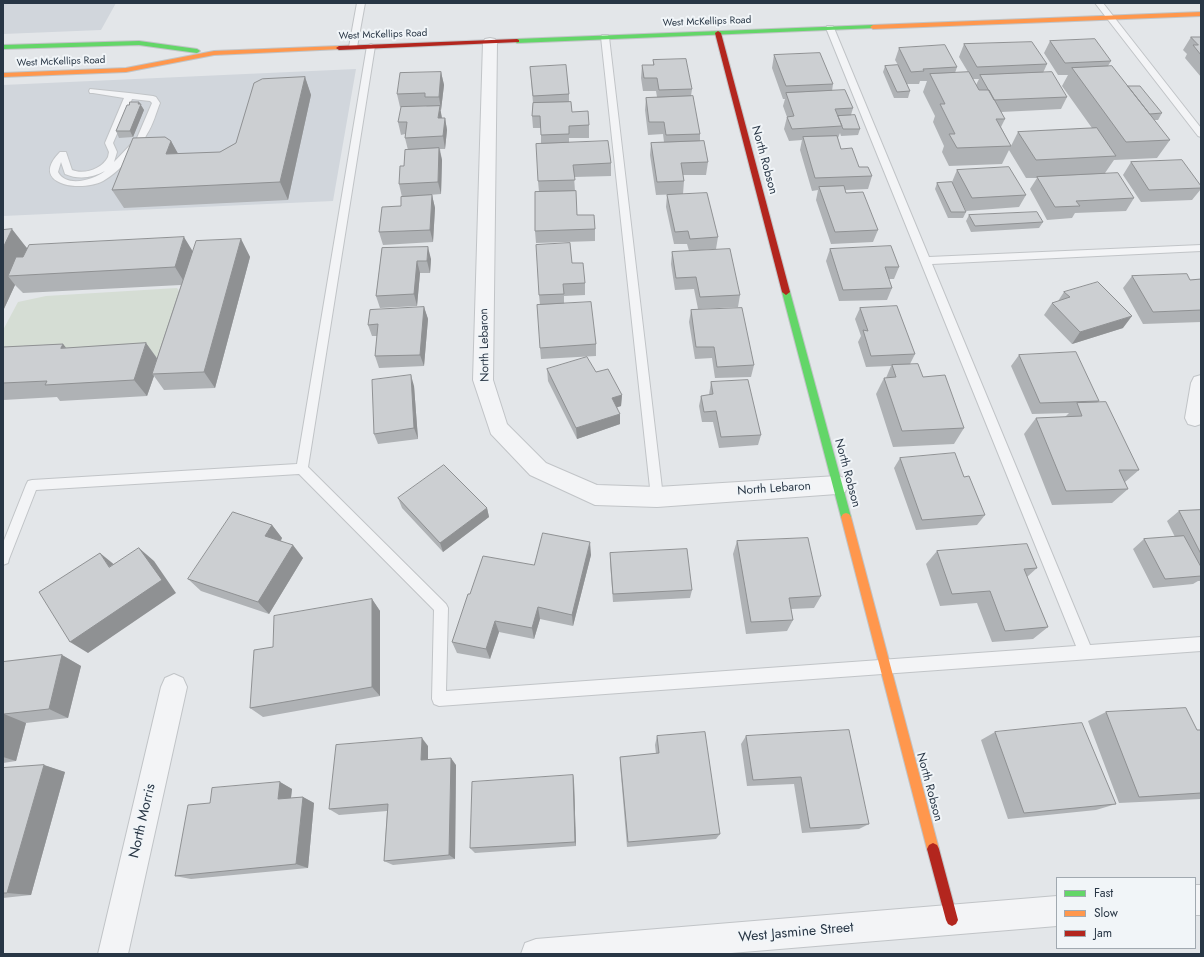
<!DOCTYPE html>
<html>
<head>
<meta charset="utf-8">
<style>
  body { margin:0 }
  #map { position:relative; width:1204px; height:957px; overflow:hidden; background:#e3e6e9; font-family:Jost,sans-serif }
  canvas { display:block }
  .frame { position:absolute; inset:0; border:4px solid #283645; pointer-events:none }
  .legend { position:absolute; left:1056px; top:877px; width:140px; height:72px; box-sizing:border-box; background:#f1f5f8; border:1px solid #a1a9b0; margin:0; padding:5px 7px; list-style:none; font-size:12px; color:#283645 }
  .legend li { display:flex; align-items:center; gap:8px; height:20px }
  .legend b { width:20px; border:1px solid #a1a9b0 }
</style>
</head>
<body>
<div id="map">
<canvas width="1204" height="957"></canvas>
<div class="frame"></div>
<ul class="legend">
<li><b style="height:5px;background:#63d668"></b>Fast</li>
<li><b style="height:5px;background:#ff974d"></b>Slow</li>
<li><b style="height:5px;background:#b3261e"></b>Jam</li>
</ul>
</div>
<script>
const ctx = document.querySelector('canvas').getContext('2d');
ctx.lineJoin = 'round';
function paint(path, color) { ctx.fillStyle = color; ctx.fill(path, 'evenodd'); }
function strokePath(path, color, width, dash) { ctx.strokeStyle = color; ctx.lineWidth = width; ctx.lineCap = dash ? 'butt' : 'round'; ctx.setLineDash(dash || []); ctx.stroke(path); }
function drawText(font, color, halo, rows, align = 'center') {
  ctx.font = font + ' Jost,sans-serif'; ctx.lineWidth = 4; ctx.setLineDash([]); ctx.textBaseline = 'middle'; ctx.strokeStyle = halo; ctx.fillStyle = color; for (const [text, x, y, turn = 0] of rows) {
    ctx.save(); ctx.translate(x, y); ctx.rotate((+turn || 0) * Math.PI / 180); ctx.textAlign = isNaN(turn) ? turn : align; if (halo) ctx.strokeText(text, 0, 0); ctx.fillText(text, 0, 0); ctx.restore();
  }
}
const built = new Path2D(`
  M 3,3 L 116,3 L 101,30 L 3,34 Z
  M 356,69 L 333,201 L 3,216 L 3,85 Z`);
const green = new Path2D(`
  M 177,288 L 182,295 L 166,357 L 3,362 L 3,330 L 18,302 L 46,296 Z`);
const lane = new Path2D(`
  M 357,3 L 365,3 L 357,47 L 353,49 L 349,47 Z
  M 1095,3 L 1103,3 L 1201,128 L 1201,137 L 1198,136 Z
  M 827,26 L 833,26 L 834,28 L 929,257 L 1201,245 L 1201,251 L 932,264 L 1090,645 L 1201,637 L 1201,651 L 439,706 L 434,704 L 432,699 L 434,610 L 299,474 L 36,490 L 9,559 L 8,563 L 3,565 L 3,543 L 26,485 L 28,481 L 32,480 L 297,464 L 367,46 L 371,44 L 375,46 L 308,467 L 446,604 L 448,608 L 446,691 L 1076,646 L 826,28 Z
  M 602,35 L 608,35 L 609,37 L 663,497 L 661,501 L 657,502 L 653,501 L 651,497 L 601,37 Z
  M 90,89 L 129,93 L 153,96 L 156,97 L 160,103 C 156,113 153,125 147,134 C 139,150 118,173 103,181 C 80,193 28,184 60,152 L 66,152 L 72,170 C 84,175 102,169 108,157 L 109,152 L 105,143 L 124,98 L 93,93 L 90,93 L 89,91 ZM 132,99 L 150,101 L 152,103 L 137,138 L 114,162 L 117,152 L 113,143 ZM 61,162 L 65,174 C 79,180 92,178 105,171 C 94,180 66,188 58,172 Z`);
const street = new Path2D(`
  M 490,38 L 495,39 L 497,42 L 493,380 L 507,424 L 546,463 L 597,485 L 657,487 L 837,476 L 845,478 L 848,485 L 845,492 L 837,494 L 657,507 L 595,505 L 530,475 L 491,434 L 473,380 L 483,42 L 485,39 Z
  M 1201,375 L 1201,424 L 1195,426 L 1188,424 L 1185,418 L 1191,383 L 1194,377 Z
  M 174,674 L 183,678 L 187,687 L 128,954 L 98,954 L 161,687 L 165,678 Z
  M 1195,885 L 1201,885 L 1201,915 L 1195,915 Z
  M 1057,896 L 1057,926 L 719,954 L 521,954 L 525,943 L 536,939 Z`);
const fast = new Path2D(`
  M 873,25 L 876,27 L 875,28 L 517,43 L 514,41 L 517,39 Z
  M 139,41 L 197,49 L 200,51 L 197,53 L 139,45 L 3,49 L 3,45 Z
  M 786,289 L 790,292 L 851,517 L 849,520 L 846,521 L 843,520 L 841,517 L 782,292 Z`);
const slow = new Path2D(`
  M 1201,12 L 1201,16 L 873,29 L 870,27 L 873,25 Z
  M 339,46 L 342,48 L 341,49 L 214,55 L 126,72 L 3,77 L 3,73 L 126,68 L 214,51 Z
  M 846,513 L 849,514 L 851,517 L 939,849 L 937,853 L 933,855 L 929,853 L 927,849 L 841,517 L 843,514 Z`);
const jam = new Path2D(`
  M 718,31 L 721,33 L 790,292 L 786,295 L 782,292 L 715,33 Z
  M 517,39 L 519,40 L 519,42 L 339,50 L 336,48 L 339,46 Z
  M 933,843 L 937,845 L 939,849 L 958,920 L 956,924 L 952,926 L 948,924 L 946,920 L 927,849 L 929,845 Z`);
const wall = new Path2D(`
  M 1191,37 L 1201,37 L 1201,77 L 1185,58 L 1187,54 L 1183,50 Z
  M 1050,41 L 1111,61 L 1108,66 L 1128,86 L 1162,113 L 1158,120 L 1154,120 L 1170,140 L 1157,158 L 1114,160 L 1105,173 L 1134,198 L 1126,211 L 1075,213 L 1072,218 L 1047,220 L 1030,189 L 1037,178 L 1026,178 L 1009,150 L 1018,132 L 1092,128 L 1062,86 L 1068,75 L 1058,75 L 1044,53 Z
  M 964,44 L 1047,64 L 1043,73 L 1067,97 L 1061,109 L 1001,112 L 1005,119 L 1001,127 L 1011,146 L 1002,164 L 949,166 L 942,152 L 944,146 L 933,122 L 935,116 L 923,92 L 927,81 L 920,81 L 919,84 L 907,84 L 910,91 L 908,98 L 894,98 L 883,72 L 885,66 L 898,65 L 895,60 L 899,48 L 957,67 L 955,73 L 968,72 L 959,57 ZM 973,79 L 979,79 L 976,85 Z
  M 774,55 L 833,84 L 832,91 L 853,108 L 851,115 L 860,129 L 858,135 L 841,136 L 840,133 L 838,138 L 841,149 L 859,167 L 872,176 L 868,189 L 845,190 L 846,193 L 878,230 L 873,242 L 831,244 L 816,200 L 818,190 L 812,191 L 800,150 L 802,140 L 789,141 L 784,129 L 787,117 L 783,106 L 785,99 L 783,99 L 772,68 Z
  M 653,60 L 692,89 L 691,96 L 700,134 L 700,141 L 708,162 L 706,175 L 683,175 L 684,181 L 683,194 L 656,195 L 650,155 L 651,143 L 664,142 L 663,134 L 648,135 L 645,110 L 646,98 L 657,97 L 656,91 L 643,91 L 641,78 L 642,65 L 653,65 Z
  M 530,67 L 569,94 L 569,102 L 572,112 L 589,125 L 589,138 L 569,138 L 569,143 L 611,163 L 611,176 L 574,177 L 575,191 L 577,215 L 595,229 L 595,241 L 536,243 L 535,231 L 539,192 L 538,181 L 541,144 L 541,128 L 533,128 L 532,116 L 533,103 Z
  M 441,72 L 444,85 L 441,110 L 440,110 L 442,118 L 445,118 L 447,130 L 445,149 L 440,149 L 442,160 L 441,194 L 405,197 L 432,195 L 435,208 L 433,242 L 383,245 L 379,232 L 401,206 L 402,197 L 399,184 L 408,150 L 405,138 L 405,134 L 401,135 L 398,122 L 427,107 L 426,106 L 400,107 L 397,94 Z
  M 305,77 L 311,95 L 288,200 L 124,208 L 112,190 L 171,141 L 178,154 L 220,152 L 236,143 Z
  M 139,102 L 144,110 L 133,137 L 119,138 L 116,131 L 129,105 Z
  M 1131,162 L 1201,186 L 1201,189 L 1192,200 L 1141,202 L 1123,175 Z
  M 957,170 L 1026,195 L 1019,207 L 966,211 L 960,199 L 966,212 L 963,218 L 948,218 L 935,189 L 937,183 L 952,182 Z
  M 667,195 L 718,237 L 716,249 L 689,251 L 687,244 L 674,244 L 666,207 Z
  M 969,215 L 1043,222 L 1039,228 L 971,232 L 966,221 Z
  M 3,230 L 27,248 L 192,251 L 241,239 L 250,257 L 215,388 L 164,390 L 154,376 L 147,396 L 60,401 L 57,397 L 3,400 L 3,347 L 63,344 L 66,348 L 146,343 L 157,358 L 181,285 L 23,293 L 15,285 L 3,311 Z
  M 382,248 L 431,259 L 430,273 L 420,273 L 417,306 L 380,308 L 376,296 Z
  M 830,249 L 899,267 L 894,279 L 889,279 L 892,288 L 887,300 L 839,301 L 826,261 Z
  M 672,252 L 740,295 L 738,307 L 698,309 L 694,289 L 675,290 L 671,264 Z
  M 572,263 L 585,283 L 585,295 L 564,296 L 564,303 L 596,344 L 596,356 L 541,359 L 540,348 L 540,305 L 539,295 Z
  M 1132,276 L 1190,280 L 1201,279 L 1201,322 L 1143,324 L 1123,288 Z
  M 1064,292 L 1123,328 L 1072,344 L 1044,315 L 1052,303 L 1058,301 Z
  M 424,307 L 428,319 L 424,366 L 379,368 L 375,356 L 377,336 L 372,336 L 368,325 Z
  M 860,308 L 915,354 L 910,364 L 923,377 L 964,428 L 954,444 L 893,447 L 876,394 L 884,378 L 886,378 L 891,366 L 866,367 L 858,342 L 861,336 L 855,319 Z
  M 691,310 L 754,365 L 751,377 L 715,378 L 712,358 L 695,359 L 689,322 Z
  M 1019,355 L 1099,401 L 1097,403 L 1139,470 L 1125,482 L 1128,489 L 1112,503 L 1052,505 L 1024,434 L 1036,418 L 1065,417 L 1069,413 L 1032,414 L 1011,366 Z
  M 547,369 L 596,372 L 622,395 L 621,406 L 617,407 L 620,424 L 577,439 L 548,381 Z
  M 711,382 L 761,435 L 758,445 L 719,448 L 713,422 L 702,422 L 699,406 L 701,396 L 709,395 Z
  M 414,386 L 418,439 L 378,444 L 374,434 Z
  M 900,458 L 964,477 L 985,515 L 977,525 L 916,530 L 894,468 Z
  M 398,498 L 487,508 L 489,517 L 443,552 L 402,508 Z
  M 1201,510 L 1201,581 L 1198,581 L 1193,584 L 1153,588 L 1133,549 L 1144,539 L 1175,537 L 1167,521 L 1179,511 Z
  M 272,525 L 282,538 L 281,541 L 303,558 L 269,614 L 201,591 L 188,579 Z
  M 737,541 L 821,596 L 814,608 L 791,609 L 793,620 L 787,631 L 746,634 L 733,554 Z
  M 937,551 L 1037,568 L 1027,577 L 1048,627 L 1033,639 L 992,642 L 977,603 L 940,606 L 926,564 Z
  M 610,553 L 692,590 L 690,598 L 613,602 L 610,562 Z
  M 591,555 L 573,626 L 540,619 L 534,639 L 499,632 L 490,659 L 457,653 L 452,642 L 470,594 L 534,565 Z
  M 372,599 L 380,611 L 380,696 L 263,717 L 250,708 L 273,647 Z
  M 62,655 L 81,666 L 68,718 L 26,723 L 16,761 L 3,763 L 3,662 Z
  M 1106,712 L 1197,730 L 1201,730 L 1201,799 L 1119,803 L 1088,721 Z
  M 995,732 L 1116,804 L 1096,810 L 1008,819 L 981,740 Z
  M 657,736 L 720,834 L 716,839 L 627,847 L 620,764 L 620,757 L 656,754 L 655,745 Z
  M 746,736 L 869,824 L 859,829 L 802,833 L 794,784 L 747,786 L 741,744 Z
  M 428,746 L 428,759 L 456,765 L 455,859 L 393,865 L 384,861 L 387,811 L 339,815 L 329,809 Z
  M 44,765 L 65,772 L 31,895 L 3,898 L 3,768 Z
  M 573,775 L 574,782 L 576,846 L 475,853 L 470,848 Z
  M 280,782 L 292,789 L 291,798 L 303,797 L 314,803 L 308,868 L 191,879 L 175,876 L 210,803 Z`);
const shadedWall = new Path2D(`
  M 441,72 L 444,85 L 441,110 L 439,97 Z
  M 305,77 L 311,95 L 288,200 L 280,182 Z
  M 139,102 L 144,110 L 133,137 L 130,131 Z
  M 440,106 L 442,119 L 438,118 Z
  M 445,118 L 447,130 L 445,149 L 443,136 Z
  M 171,141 L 181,159 L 166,154 Z
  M 439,148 L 442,160 L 441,194 L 438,182 Z
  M 432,195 L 435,208 L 433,242 L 430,230 Z
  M 12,229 L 30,252 L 8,276 L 15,285 L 3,311 L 3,248 Z
  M 184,237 L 195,255 L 186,285 L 175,267 Z
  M 241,239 L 250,257 L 215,388 L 204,372 Z
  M 428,247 L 431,259 L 430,273 L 427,261 Z
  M 417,261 L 420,273 L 417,306 L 414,294 Z
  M 424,307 L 428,319 L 424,366 L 420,355 Z
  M 1132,316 L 1123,328 L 1072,344 L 1080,332 Z
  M 146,343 L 158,360 L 152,374 L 154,376 L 147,396 L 134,380 Z
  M 63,344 L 77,361 L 61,348 Z
  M 411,375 L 414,386 L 418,439 L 414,428 Z
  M 622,395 L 621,406 L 612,409 L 612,398 Z
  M 620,414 L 620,424 L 577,439 L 576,428 Z
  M 487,508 L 489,517 L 443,552 L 440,543 Z
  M 272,525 L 282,538 L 275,549 L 265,536 Z
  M 590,542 L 591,555 L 573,626 L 572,615 Z
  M 293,545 L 303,558 L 269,614 L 258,602 Z
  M 139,548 L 154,561 L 176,593 L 88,653 L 70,642 Z
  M 100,553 L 116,566 L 109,567 Z
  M 372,599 L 380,611 L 380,696 L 372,687 Z
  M 538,607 L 540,619 L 534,639 L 532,628 Z
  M 495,621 L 499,632 L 490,659 L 486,649 Z
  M 62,655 L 81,666 L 68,718 L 49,709 Z
  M 4,714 L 26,723 L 16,761 L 3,757 L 3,719 Z
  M 422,738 L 428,746 L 428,767 L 421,760 Z
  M 451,758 L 456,765 L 455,859 L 449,855 Z
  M 44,765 L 65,772 L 31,895 L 7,893 Z
  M 573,775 L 574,782 L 576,846 L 575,842 Z
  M 280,782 L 292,789 L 290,805 L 278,799 Z
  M 303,797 L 314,803 L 308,868 L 296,864 Z`);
const building = new Path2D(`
  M 1191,37 L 1201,37 L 1201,55 L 1193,45 L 1198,45 Z
  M 1095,39 L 1111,61 L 1065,63 L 1050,41 Z
  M 1032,42 L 1047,64 L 977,67 L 964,44 Z
  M 945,45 L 957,67 L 923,69 L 924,71 L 911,72 L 899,48 Z
  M 820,53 L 833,84 L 786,86 L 774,55 Z
  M 686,59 L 692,89 L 659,90 L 657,78 L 644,78 L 642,65 L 654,65 L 653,60 Z
  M 566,65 L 569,94 L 533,96 L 530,67 Z
  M 898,65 L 910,91 L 897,92 L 885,66 Z
  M 1112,66 L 1170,140 L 1126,142 L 1072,68 Z
  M 441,72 L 439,97 L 425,97 L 425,93 L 397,94 L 400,73 Z
  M 969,72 L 979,90 L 989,90 L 1005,119 L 996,119 L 1011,146 L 957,148 L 949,134 L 955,134 L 940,104 L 945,104 L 930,74 Z
  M 1052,72 L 1067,97 L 994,100 L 980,75 Z
  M 305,77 L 280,182 L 112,190 L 133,138 L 165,137 L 171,141 L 166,154 L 220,152 L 236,143 L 254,83 L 262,79 Z
  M 1128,86 L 1140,86 L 1162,113 L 1150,114 Z
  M 845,90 L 853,108 L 835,109 L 842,126 L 792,129 L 787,117 L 794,116 L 786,93 Z
  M 693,96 L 700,134 L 666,135 L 664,122 L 649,122 L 646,98 Z
  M 130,102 L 139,102 L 138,104 L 141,104 L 130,131 L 116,131 L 127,105 L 129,105 Z
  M 571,102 L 572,112 L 588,111 L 589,125 L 569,126 L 569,134 L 541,135 L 540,116 L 532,116 L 533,103 Z
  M 440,106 L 438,118 L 445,118 L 443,136 L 405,138 L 407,122 L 398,122 L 401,107 Z
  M 855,115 L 860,129 L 843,129 L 838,116 Z
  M 1097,128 L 1116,156 L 1036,160 L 1018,132 Z
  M 837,136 L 841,149 L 852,148 L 859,167 L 868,167 L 872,176 L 815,178 L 803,137 Z
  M 608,141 L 611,163 L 573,165 L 575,180 L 538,181 L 536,144 Z
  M 704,141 L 708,162 L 681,163 L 684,181 L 657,182 L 651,143 Z
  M 439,148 L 438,182 L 399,184 L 400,166 L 404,166 L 405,150 Z
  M 1182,160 L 1201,186 L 1201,188 L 1149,190 L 1131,162 Z
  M 1009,167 L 1026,195 L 972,198 L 957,170 Z
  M 1118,173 L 1134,198 L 1076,201 L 1080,206 L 1055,207 L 1037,177 Z
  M 952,182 L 966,212 L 951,212 L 937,183 Z
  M 844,186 L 846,193 L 863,192 L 878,230 L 835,232 L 819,187 Z
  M 576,191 L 577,215 L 594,215 L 595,229 L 535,231 L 535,192 Z
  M 707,193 L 718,237 L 690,239 L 688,231 L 675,232 L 667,195 Z
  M 432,195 L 430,230 L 379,232 L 382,207 L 401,206 L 401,197 Z
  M 1037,212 L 1043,222 L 975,226 L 969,215 Z
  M 12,229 L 3,248 L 3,230 Z
  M 184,237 L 175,267 L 8,276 L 16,257 L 23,257 L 29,245 Z
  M 241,239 L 204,372 L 152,374 L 196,241 Z
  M 570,243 L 572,263 L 583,263 L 585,283 L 563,284 L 564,294 L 539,295 L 536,245 Z
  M 891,246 L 899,267 L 885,267 L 892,288 L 843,290 L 830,249 Z
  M 428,247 L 427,261 L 417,261 L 414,294 L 376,296 L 382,248 Z
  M 730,249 L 740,295 L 700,297 L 696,277 L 676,278 L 672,252 Z
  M 1187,274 L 1190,280 L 1201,279 L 1201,310 L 1153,312 L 1132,276 Z
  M 1098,282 L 1132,316 L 1080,332 L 1052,303 L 1070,297 L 1064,292 Z
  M 591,302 L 596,344 L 540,348 L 537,305 Z
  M 897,306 L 915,354 L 871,356 L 863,330 L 868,331 L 860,308 Z
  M 424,307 L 420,355 L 375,356 L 378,324 L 368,325 L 370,310 Z
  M 742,308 L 754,365 L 717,367 L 714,347 L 696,347 L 691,310 Z
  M 146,343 L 134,380 L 45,385 L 47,381 L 3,383 L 3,347 L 63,344 L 61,348 Z
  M 1076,352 L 1099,401 L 1040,403 L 1019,355 Z
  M 587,357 L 596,372 L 608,369 L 622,395 L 612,398 L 620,414 L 576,428 L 547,369 Z
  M 918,364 L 923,377 L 945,375 L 964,428 L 902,431 L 884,378 L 896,377 L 892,365 Z
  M 411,375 L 414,428 L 374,434 L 372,380 Z
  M 748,380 L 761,435 L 721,437 L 716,411 L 704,412 L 701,396 L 713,394 L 711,382 Z
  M 1106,402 L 1139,470 L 1119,470 L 1128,489 L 1066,491 L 1036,418 L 1082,416 L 1077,403 Z
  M 955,453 L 964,477 L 969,476 L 985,515 L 922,520 L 900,458 Z
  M 444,465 L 487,508 L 440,543 L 398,498 Z
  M 1201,510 L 1201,554 L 1179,511 Z
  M 233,512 L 272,525 L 265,536 L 293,545 L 258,602 L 188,579 Z
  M 543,533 L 590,542 L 572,615 L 538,607 L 532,628 L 495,621 L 486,649 L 452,642 L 468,594 L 470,594 L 483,556 L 534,565 Z
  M 1184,536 L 1201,567 L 1201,576 L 1165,579 L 1144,539 Z
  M 808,538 L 821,596 L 789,598 L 793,620 L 751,622 L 737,541 Z
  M 1027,544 L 1037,568 L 1024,569 L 1048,627 L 1005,631 L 990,591 L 952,594 L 937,551 Z
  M 139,548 L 162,580 L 70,642 L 39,592 L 100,553 L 109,567 Z
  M 687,549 L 692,590 L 613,594 L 610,553 Z
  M 372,599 L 372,687 L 250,708 L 254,650 L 273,647 L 274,616 Z
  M 62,655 L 49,709 L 4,714 L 3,719 L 3,662 Z
  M 1186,708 L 1197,730 L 1201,730 L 1201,793 L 1139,797 L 1106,712 Z
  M 1082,723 L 1116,804 L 1024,813 L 995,732 Z
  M 849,730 L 869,824 L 810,828 L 801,777 L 753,780 L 746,736 Z
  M 705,732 L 720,834 L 628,842 L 620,757 L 659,753 L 657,736 Z
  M 422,738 L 421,760 L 451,758 L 449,855 L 384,861 L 388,804 L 329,809 L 336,745 Z
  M 44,765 L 7,893 L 3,893 L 3,768 Z
  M 573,775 L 575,842 L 470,848 L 472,782 Z
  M 280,782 L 278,799 L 303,797 L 296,864 L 175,876 L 188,805 L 210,803 L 212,788 Z`);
const farStreetnames = [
  ["West McKellips Road",707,22,-2],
  ["West McKellips Road",383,35,-2],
  ["West McKellips Road",61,62,-2]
];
const streetNames = [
  ["North Robson",764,160,75],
  ["North Lebaron",485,345,-91],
  ["North Robson",847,473,75],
  ["North Lebaron",774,489,-4],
  ["North Robson",929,787,75]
];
const nearStreetnames = [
  ["North Morris",143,821,-77],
  ["West Jasmine Street",796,933,-5]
];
paint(built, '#d1d6dc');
paint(green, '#d5ddd4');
strokePath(lane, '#c1c4c7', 2);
strokePath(street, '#c1c4c7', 2);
strokePath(fast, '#c1c4c7', 2);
strokePath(slow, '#c1c4c7', 2);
strokePath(jam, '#c1c4c7', 2);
paint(lane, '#f3f4f6');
paint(street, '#f3f4f6');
paint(fast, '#63d668');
paint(slow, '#ff974d');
paint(jam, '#b3261e');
paint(wall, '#afb2b5');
paint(shadedWall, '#8f9193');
paint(building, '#cccfd2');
strokePath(building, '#8f9193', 1);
drawText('10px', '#283645', '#f1f5f8', farStreetnames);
drawText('12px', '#283645', '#f1f5f8', streetNames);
drawText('14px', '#283645', '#f1f5f8', nearStreetnames);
</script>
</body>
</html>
